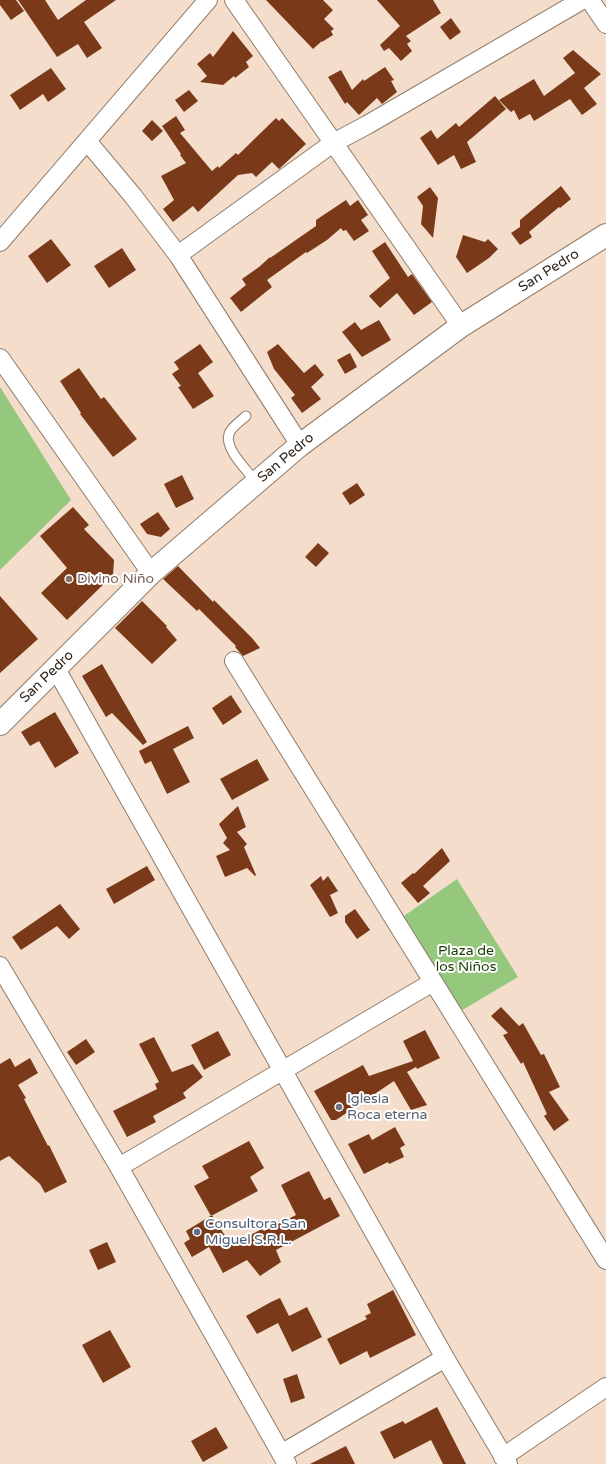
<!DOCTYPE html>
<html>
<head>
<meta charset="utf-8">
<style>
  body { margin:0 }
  canvas { display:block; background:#f4decb }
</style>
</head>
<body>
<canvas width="606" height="1464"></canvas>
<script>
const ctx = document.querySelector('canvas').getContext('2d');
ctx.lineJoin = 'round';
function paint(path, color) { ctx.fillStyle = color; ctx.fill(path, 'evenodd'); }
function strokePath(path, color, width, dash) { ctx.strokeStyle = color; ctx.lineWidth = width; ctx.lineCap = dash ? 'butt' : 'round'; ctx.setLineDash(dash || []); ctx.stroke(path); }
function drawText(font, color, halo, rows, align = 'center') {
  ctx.font = font + ' "Varela Round",sans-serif'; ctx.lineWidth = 4; ctx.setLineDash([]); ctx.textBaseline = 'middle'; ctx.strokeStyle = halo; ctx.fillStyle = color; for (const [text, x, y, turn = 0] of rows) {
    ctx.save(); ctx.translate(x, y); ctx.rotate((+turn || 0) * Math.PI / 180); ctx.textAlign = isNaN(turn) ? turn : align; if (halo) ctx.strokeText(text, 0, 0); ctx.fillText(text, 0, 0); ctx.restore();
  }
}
const green = new Path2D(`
  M 0,387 L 71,500 L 0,570 Z
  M 457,879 L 518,977 L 459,1012 L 401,918 Z`);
const building = new Path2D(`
  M 0,0 L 16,0 L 24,11 L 11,20 L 0,5 Z
  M 18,0 L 45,0 L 58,20 L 86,0 L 116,0 L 84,22 L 102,48 L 87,58 L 78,44 L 57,57 Z
  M 266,0 L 323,0 L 333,10 L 324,19 L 334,29 L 331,31 L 333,35 L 322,42 L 322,41 L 313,49 Z
  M 377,0 L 433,0 L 441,13 L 406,36 L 411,41 L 407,44 L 412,51 L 401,61 L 389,48 L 384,51 L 380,45 L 400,26 Z
  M 451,18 L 461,32 L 450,40 L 440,27 Z
  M 233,31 L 253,56 L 246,62 L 249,67 L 235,78 L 234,76 L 223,85 L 200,82 L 207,76 L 197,64 L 210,53 L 213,57 Z
  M 573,50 L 601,74 L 584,88 L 597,104 L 582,115 L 570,99 L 534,121 L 530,114 L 519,120 L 514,110 L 511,112 L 499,100 L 534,79 L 544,96 L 575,73 L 563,58 Z
  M 385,67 L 394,80 L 391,81 L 397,92 L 382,104 L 377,98 L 359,115 L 347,102 L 345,104 L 328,77 L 341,70 L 352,90 L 363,79 L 364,81 Z
  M 51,68 L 66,89 L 48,102 L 43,94 L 20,110 L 10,95 Z
  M 189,90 L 198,101 L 184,112 L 175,100 Z
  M 495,96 L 506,109 L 467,142 L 476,162 L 461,169 L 454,155 L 438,165 L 420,138 L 431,130 L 437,139 L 456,123 L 459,127 Z
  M 176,116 L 185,130 L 180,133 L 212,171 L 218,166 L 219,168 L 236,153 L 238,155 L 276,118 L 279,121 L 282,118 L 306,144 L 279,169 L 272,162 L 256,177 L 252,173 L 238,175 L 198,212 L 193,206 L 173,222 L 163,209 L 174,200 L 161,176 L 186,163 L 180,155 L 181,154 L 162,126 Z
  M 152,120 L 163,131 L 152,141 L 142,131 Z
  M 561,186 L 571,199 L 560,208 L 559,207 L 529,232 L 532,237 L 520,245 L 511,233 L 520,227 L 520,220 Z
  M 430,187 L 438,198 L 433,238 L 421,224 L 423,206 L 417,197 Z
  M 346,200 L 350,206 L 358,200 L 368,215 L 361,220 L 369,231 L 354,241 L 346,230 L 343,231 L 341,228 L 327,240 L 307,253 L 306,252 L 267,280 L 272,287 L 241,312 L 230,298 L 246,285 L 242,279 L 259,267 L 270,257 L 270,258 L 316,226 L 316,220 Z
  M 463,235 L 485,242 L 488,239 L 498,249 L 489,258 L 467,273 L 456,257 Z
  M 51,239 L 71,265 L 47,283 L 28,256 Z
  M 385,242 L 408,277 L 412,274 L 432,302 L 414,315 L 397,293 L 380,308 L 369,296 L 390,278 L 372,251 Z
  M 122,248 L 136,270 L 109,288 L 94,266 Z
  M 379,320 L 391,340 L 362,357 L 342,332 L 355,322 L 361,330 Z
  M 200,344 L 213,362 L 198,373 L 214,396 L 193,409 L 178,387 L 181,386 L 172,374 L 179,369 L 174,362 Z
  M 278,344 L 304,373 L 315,364 L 324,375 L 311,387 L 321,399 L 302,413 L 291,398 L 295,395 L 274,369 L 267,352 Z
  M 350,353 L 357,367 L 345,374 L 337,360 Z
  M 79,368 L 101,399 L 104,397 L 137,439 L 113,457 L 80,414 L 81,413 L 60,381 Z
  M 182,475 L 194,499 L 176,508 L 164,484 Z
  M 357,483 L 365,495 L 350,505 L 342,493 Z
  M 73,507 L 89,525 L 84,529 L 114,560 L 113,575 L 67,620 L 41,593 L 67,568 L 40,536 Z
  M 158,512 L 170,529 L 161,537 L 147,534 L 140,524 Z
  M 318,543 L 329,553 L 316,567 L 305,557 Z
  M 178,566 L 213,602 L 214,600 L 252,638 L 260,648 L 243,656 L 235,647 L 236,646 L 199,609 L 197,611 L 163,579 Z
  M 0,596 L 38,639 L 0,673 Z
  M 142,601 L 167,626 L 166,627 L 177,640 L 152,664 L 115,628 Z
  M 102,664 L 147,742 L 143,745 L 112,713 L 106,717 L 82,676 Z
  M 231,695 L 242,712 L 223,725 L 212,708 Z
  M 55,712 L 79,753 L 55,768 L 39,741 L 30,746 L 21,732 Z
  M 188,726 L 194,738 L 173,749 L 190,782 L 167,794 L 151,761 L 145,764 L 139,751 Z
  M 257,759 L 269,780 L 232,800 L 220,779 Z
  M 238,806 L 246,827 L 237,832 L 247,844 L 244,847 L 256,875 L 255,876 L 247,868 L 225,877 L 216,856 L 230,850 L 223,843 L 227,838 L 219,824 Z
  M 442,848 L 450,861 L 423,886 L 430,893 L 418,903 L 401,883 L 413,873 L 414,874 Z
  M 147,866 L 155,880 L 114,904 L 106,889 Z
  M 321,876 L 323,881 L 328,876 L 338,891 L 330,895 L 338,913 L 330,917 L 310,885 Z
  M 60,904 L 80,929 L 69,939 L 57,926 L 21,950 L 12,937 Z
  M 355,909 L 370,930 L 357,939 L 345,922 L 345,916 Z
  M 501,1007 L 519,1026 L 523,1023 L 541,1055 L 544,1054 L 560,1087 L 549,1092 L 569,1120 L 554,1131 L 544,1116 L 547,1114 L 523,1062 L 521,1064 L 503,1035 L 508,1033 L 491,1016 Z
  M 425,1030 L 440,1058 L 417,1069 L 416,1067 L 407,1072 L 427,1105 L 411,1110 L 394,1081 L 336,1120 L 331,1120 L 314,1091 L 363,1065 L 369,1076 L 413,1061 L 403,1041 Z
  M 218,1031 L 231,1055 L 204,1070 L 191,1045 Z
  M 154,1037 L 172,1072 L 193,1064 L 203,1077 L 183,1093 L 186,1098 L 153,1116 L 156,1122 L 127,1137 L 113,1111 L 157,1089 L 155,1084 L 159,1082 L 139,1044 Z
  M 86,1039 L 95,1052 L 76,1065 L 67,1052 Z
  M 10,1058 L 15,1067 L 30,1058 L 38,1073 L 18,1085 L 26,1098 L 24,1099 L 48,1146 L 49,1145 L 67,1182 L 45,1193 L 40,1184 L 9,1156 L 0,1161 L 0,1064 Z
  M 395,1127 L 405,1145 L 400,1148 L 404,1157 L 389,1164 L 388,1162 L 364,1174 L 348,1144 L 369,1134 L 372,1140 Z
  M 249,1141 L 264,1168 L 250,1177 L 258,1191 L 211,1216 L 194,1186 L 209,1178 L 202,1166 Z
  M 309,1171 L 324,1200 L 330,1197 L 340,1216 L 276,1250 L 281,1262 L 260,1276 L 247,1260 L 223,1273 L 209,1247 L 192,1257 L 184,1243 L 190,1239 L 186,1231 L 212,1215 L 231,1245 L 262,1229 L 264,1231 L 296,1215 L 281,1185 Z
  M 107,1242 L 116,1262 L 98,1270 L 89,1250 Z
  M 393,1290 L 416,1335 L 370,1358 L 367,1351 L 340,1365 L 327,1339 L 367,1319 L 365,1316 L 371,1313 L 367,1304 Z
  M 280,1298 L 289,1316 L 307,1307 L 322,1337 L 292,1352 L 278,1323 L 257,1334 L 246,1316 L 271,1302 Z
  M 110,1330 L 131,1367 L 103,1383 L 82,1345 Z
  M 297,1374 L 305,1398 L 291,1403 L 283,1379 Z
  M 437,1407 L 466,1464 L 443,1464 L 431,1440 L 394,1459 L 380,1432 L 403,1421 L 405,1424 Z
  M 216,1427 L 228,1448 L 203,1462 L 191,1441 Z
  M 346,1446 L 355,1464 L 310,1464 Z`);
const service = new Path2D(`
  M 246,416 C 241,421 231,427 229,434 C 224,449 248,471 256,482`);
const minor = new Path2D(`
  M 234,0 L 461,326
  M 590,0 L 606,24
  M 87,141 L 133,196 L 178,255
  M 0,242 L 208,0
  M 0,358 L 151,573
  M 300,445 L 178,255 L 333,143 L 367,125 L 582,0
  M 234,661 L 606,1260
  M 56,669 L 445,1358 L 508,1464
  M 0,966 L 119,1167 L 287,1464
  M 119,1167 L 433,982
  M 281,1454 L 445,1358
  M 503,1457 L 606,1387`);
const secondary = new Path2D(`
  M 0,724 L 151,573 L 300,445 L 461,326 L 606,235`);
const markers = [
  [69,579,4,"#8d6e63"],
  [339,1107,4,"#6b7280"],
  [197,1232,4,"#5c6f8a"]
];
const streetNames = [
  ["San Pedro",549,271,-32],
  ["San Pedro",286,458,-40],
  ["San Pedro",47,677,-44]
];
const educationNames = [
  ["Divino Niño",77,579]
];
const parkNames = [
  ["Plaza de",466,951],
  ["los Niños",466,967]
];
const worshipNames = [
  ["Iglesia",347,1099],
  ["Roca eterna",347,1115]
];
const serviceNames = [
  ["Consultora San",205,1224],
  ["Miguel S.R.L.",205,1240]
];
paint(green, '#95c87d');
paint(building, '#7a3a1a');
strokePath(service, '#907c6a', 11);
strokePath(minor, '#907c6a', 20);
strokePath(secondary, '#907c6a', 24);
strokePath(service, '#fff', 9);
strokePath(minor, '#fff', 18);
strokePath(secondary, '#fff', 22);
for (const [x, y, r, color] of markers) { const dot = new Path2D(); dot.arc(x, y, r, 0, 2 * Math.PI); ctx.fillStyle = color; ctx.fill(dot); strokePath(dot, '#fff', 1.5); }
drawText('14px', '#2e251e', '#fff', streetNames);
drawText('14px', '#785e54', '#fff', educationNames, 'left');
drawText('14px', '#1c3e04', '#fff', parkNames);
drawText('14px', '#5b616d', '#fff', worshipNames, 'left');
drawText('14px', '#4e5e75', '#fff', serviceNames, 'left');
</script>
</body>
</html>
